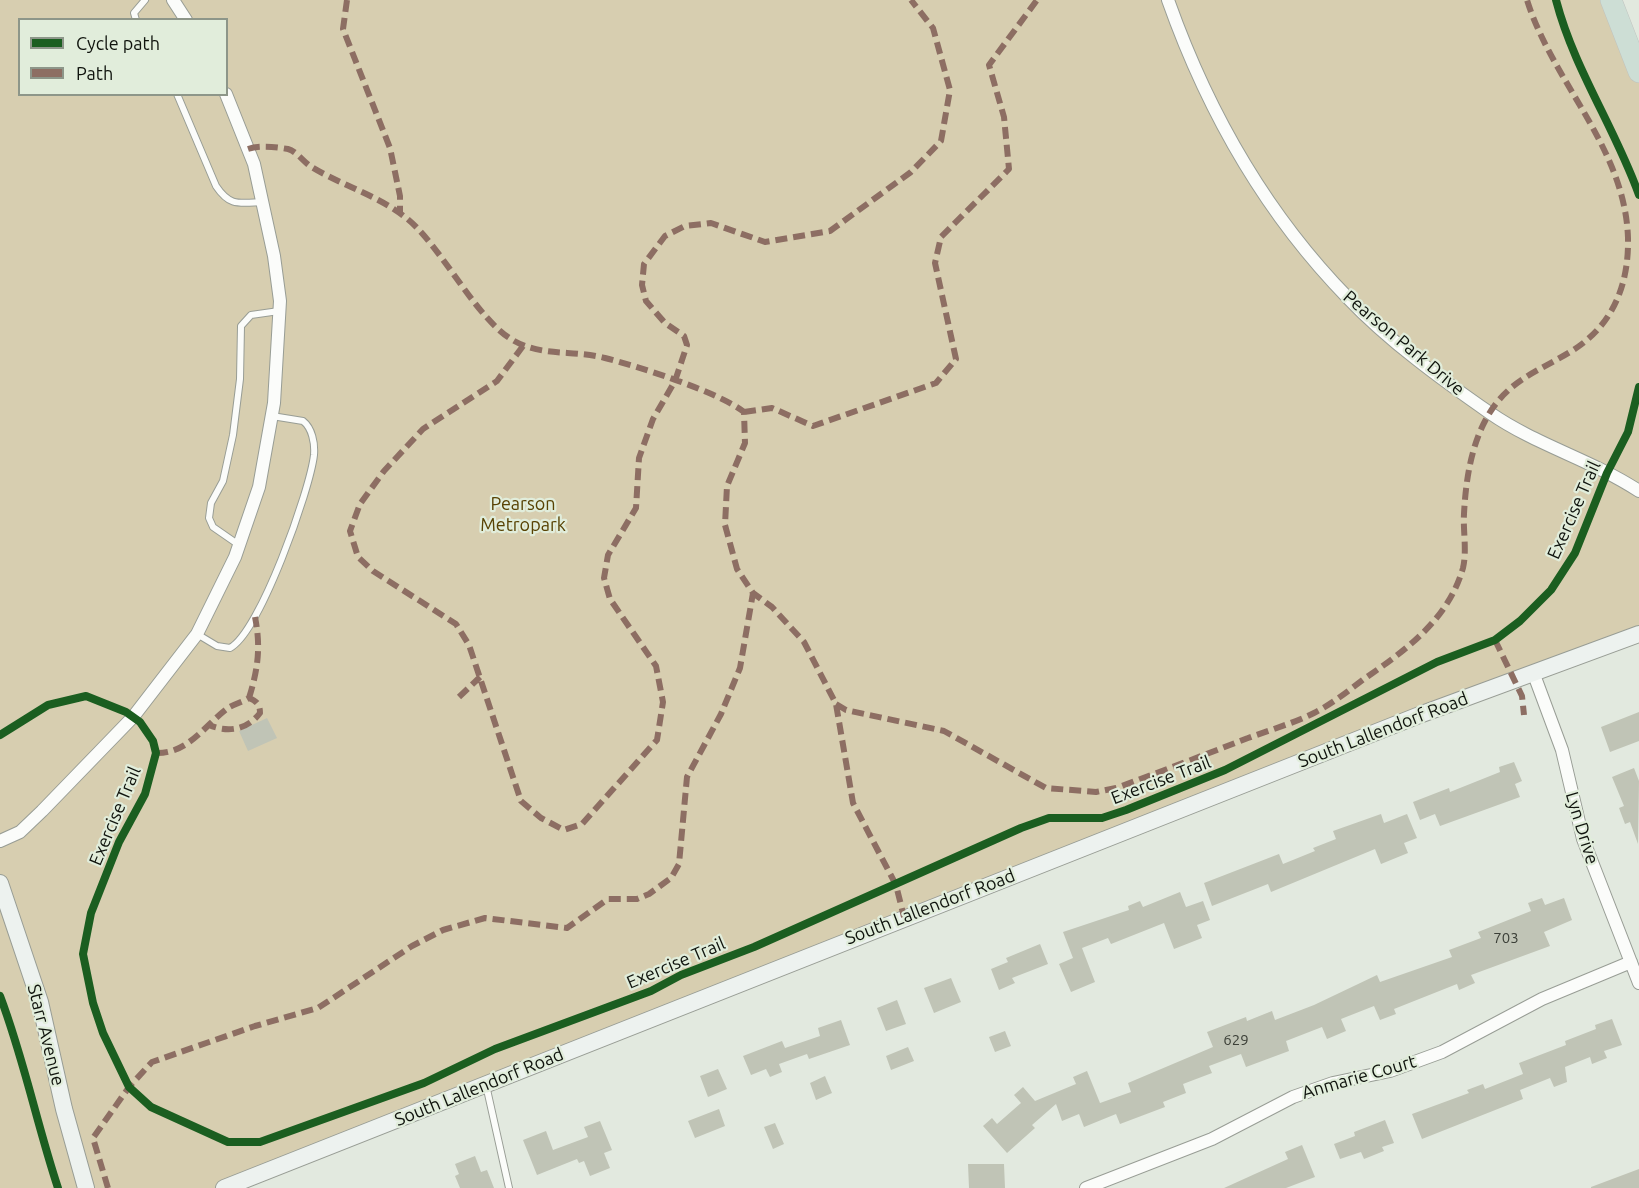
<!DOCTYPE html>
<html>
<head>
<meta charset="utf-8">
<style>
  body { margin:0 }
  #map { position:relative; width:1639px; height:1188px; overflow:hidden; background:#e2e9df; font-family:Ubuntu,sans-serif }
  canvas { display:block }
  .legend { position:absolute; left:18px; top:18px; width:210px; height:78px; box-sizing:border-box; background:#e1eddb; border:2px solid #8d9689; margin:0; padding:8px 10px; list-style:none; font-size:18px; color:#0f130d }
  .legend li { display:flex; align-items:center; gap:12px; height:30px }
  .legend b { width:30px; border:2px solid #8d9689 }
</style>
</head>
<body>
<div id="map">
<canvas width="1639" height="1188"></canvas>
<ul class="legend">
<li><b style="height:8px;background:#1b5e20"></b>Cycle path</li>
<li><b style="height:8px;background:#8d6e63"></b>Path</li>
</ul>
</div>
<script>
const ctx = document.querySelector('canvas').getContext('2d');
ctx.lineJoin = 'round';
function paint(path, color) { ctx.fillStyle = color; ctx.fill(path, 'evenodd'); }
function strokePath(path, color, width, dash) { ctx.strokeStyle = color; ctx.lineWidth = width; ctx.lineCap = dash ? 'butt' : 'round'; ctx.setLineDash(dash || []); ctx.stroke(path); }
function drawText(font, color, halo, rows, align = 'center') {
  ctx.font = font + ' Ubuntu,sans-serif'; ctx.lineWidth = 4.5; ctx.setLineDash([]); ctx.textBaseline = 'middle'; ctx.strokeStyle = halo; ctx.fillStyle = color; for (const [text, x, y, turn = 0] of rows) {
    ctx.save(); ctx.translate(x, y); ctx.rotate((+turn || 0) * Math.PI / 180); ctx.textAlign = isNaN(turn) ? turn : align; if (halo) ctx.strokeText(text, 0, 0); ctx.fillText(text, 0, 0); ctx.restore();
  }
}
const green = new Path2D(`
  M 0,0 L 1611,0 L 1639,72 L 1639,634 L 224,1188 L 0,1188 ZM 20,20 L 226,20 L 226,94 L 20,94 Z`);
const building = new Path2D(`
  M 1639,712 L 1639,741 L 1610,752 L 1601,727 Z
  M 267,718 L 277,738 L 248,751 L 239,731 Z
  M 1514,762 L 1522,781 L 1515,784 L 1520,797 L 1440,826 L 1435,814 L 1420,820 L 1413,802 L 1449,788 L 1450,792 L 1500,772 L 1499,767 Z
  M 1634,768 L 1639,781 L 1638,844 L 1630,822 L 1625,824 L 1619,808 L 1624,806 L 1612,777 Z
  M 1381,814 L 1384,823 L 1407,814 L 1417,838 L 1404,843 L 1408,853 L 1381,864 L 1375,849 L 1271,892 L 1268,884 L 1212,906 L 1204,883 L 1279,854 L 1283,864 L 1315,851 L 1313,848 L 1336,839 L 1333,831 Z
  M 1180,892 L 1186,907 L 1203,901 L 1210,920 L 1197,925 L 1202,938 L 1174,949 L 1164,923 L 1111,944 L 1108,938 L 1082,948 L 1095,982 L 1071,992 L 1059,964 L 1073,958 L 1063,932 L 1129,910 L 1128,906 L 1140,901 L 1143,907 Z
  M 1542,898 L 1545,905 L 1564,898 L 1572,920 L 1544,932 L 1550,946 L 1471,975 L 1475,983 L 1459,990 L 1457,984 L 1394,1009 L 1396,1014 L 1380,1020 L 1374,1006 L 1341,1019 L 1346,1031 L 1327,1039 L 1322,1027 L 1286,1041 L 1289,1051 L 1246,1067 L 1241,1054 L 1209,1066 L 1212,1073 L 1183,1084 L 1186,1093 L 1163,1102 L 1165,1107 L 1120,1124 L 1116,1114 L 1084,1127 L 1079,1114 L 1062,1121 L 1056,1104 L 1032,1125 L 1035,1128 L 1007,1153 L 983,1126 L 992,1118 L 997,1124 L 1021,1103 L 1014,1095 L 1023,1087 L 1035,1101 L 1076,1084 L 1073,1077 L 1087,1071 L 1100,1103 L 1131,1092 L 1128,1083 L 1213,1047 L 1207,1032 L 1246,1017 L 1247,1021 L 1272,1011 L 1275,1020 L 1314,1005 L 1377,975 L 1380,982 L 1452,957 L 1449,950 L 1481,938 L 1478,932 L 1531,911 L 1528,903 Z
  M 1040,944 L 1048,964 L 1012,978 L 1015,983 L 999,990 L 991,969 L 1008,962 L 1006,958 Z
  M 951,978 L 961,1002 L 934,1013 L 924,988 Z
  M 897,1000 L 906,1024 L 886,1031 L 877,1008 Z
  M 1612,1019 L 1622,1045 L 1604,1051 L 1607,1058 L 1592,1064 L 1590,1057 L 1565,1067 L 1567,1082 L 1554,1087 L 1550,1078 L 1520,1090 L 1523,1099 L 1422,1139 L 1412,1114 L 1469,1093 L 1467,1090 L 1483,1084 L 1485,1089 L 1523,1074 L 1519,1063 L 1566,1045 L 1565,1041 L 1596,1029 L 1595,1025 Z
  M 841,1020 L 850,1045 L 809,1059 L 807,1054 L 779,1064 L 782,1072 L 770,1077 L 766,1069 L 751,1075 L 743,1056 L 782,1041 L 785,1048 L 820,1036 L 818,1028 Z
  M 1005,1031 L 1011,1046 L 995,1052 L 989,1037 Z
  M 908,1047 L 914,1061 L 891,1070 L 886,1056 Z
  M 718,1069 L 727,1089 L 708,1097 L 700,1076 Z
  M 825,1076 L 832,1093 L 816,1100 L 810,1083 Z
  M 719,1109 L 725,1126 L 695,1138 L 688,1121 Z
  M 1385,1120 L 1394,1143 L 1382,1147 L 1384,1151 L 1364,1159 L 1361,1152 L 1340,1159 L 1334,1144 L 1355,1136 L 1354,1132 Z
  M 600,1121 L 612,1150 L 604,1153 L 610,1168 L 590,1176 L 584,1161 L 579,1163 L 577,1159 L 537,1175 L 523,1140 L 546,1131 L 553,1150 L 588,1137 L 584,1127 Z
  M 775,1123 L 784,1144 L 773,1149 L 764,1127 Z
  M 1302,1145 L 1315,1177 L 1286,1188 L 1224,1188 L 1288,1159 L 1285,1152 Z
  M 475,1156 L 481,1172 L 487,1170 L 494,1188 L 460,1188 L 455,1176 L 459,1174 L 455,1164 Z
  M 968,1164 L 1004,1164 L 1005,1188 L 969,1188 Z
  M 1639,1169 L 1639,1188 L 1591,1188 L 1591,1187 Z`);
const lane = new Path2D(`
  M 136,20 L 134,13 L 145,0
  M 177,94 L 216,186 C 230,207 239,203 263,202
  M 239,545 L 213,527 L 209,518 L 211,503 L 223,481 L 233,435 L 240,379 L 241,326 L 251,315 L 279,311
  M 197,634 L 217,646 L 230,648 C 260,632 310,490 314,455 C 315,443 312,428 303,421 L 272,416
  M 486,1085 L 509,1188`);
const street = new Path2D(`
  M 173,0 L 186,20
  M 1168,0 C 1207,110 1266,214 1348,298 C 1389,341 1441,379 1490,413 C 1536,445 1592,460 1639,491
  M 1533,672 L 1562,750 L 1583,839 L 1639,983
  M 0,841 L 20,832 L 42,811 L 133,717 L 197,634 L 235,557 L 259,487 L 274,403 L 280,301 L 274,256 L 254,164 L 226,94
  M 1086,1188 L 1212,1139 L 1293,1097 L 1333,1083 L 1390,1071 L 1442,1052 L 1542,999 L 1631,962`);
const secondary = new Path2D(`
  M 0,883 L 40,1002 L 64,1109 L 86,1188
  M 224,1188 L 1422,714 L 1639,634`);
const highway = new Path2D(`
  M 1611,0 L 1639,72`);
const quiet = new Path2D(`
  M 347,0 L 343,29 L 390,148 L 400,196 L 400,213
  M 248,149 C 260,145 276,147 288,149 C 296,151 303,161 310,166 C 345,188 390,198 419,230 C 446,259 470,303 498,329 C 531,360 566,348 605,358 C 637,366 719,392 744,412 L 745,443 L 727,486 L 725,525 L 737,569 L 753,593 L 772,607 L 804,642 L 836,704 L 853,803 L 896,885 L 904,917
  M 523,346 L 497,381 L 423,429 L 384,471 L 360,504 L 350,531 L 358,557 L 373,571 L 456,624 L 469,645 L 521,801 L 541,818 L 564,830 L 582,824 L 657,740 L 663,702 L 656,666 L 610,599 L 604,578 L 608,555 L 636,508 L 639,458 L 653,419 L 675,381 L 687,345 L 684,336 L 665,323 L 646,301 L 642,285 L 644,264 L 665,236 L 685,226 L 711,223 L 765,242 L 830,231 L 911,172 L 941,141 L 950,90 L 933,28 L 911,0
  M 744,412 L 772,408 L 813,426 L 936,383 L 956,359 L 935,263 L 941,237 L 1009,169 L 1004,117 L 989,65 L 1037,0
  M 1495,640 L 1522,696 L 1524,715
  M 459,697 L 480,677
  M 249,698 C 258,669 261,647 255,617
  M 836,704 L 846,710 L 944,731 L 1046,788 L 1096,792 L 1116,788 C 1160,772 1204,755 1248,738 C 1270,730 1294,723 1314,713 C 1332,704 1348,691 1364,679 C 1406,650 1448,620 1463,568 C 1467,551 1463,531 1464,514 C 1466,475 1473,432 1498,401 C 1518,377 1544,368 1570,352 C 1612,327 1629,286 1628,238 C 1625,147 1553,83 1527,0
  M 156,753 C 188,754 205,725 228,708 C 234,704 243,702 249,698 C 257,701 260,705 260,713 C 247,730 228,733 209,725
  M 108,1188 L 93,1138 L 129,1087 L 152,1062 L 255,1026 L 318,1008 L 412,946 L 443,930 L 485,918 L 567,928 L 608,899 L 637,899 L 649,894 L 671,878 L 679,864 L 687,777 L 721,714 L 740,668 L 753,593`);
const cycleway = new Path2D(`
  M 1556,0 C 1574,69 1615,128 1639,195
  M 0,735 L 48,705 L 86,696 L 126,712 L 140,722 L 153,741 L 156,753 L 145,794 L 119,842 L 91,913 L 83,954 L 93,1003 L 103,1033 L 129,1087 L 151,1107 L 228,1142 L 260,1142 L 424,1083 L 495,1049 L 651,991 L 681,975 L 754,947 L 1021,828 L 1049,818 L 1102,818 L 1126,810 L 1225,770 L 1437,662 L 1495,640 L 1520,621 L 1551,590 L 1575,553 L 1607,473 L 1628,432 L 1639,387
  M 0,996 C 24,1059 37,1125 58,1188`);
const numberNames = [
  ["703",1506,938],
  ["629",1236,1040]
];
const streetNames = [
  ["Pearson Park Drive",1404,343,40],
  ["Exercise Trail",1574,510,-66],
  ["South Lallendorf Road",1383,730,-21],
  ["Exercise Trail",1161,780,-21],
  ["Exercise Trail",115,816,-67],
  ["Lyn Drive",1582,828,73],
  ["South Lallendorf Road",930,907,-21],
  ["Exercise Trail",676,963,-23],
  ["Starr Avenue",46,1035,76],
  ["Anmarie Court",1359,1077,-16],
  ["South Lallendorf Road",479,1087,-22]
];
const parkNames = [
  ["Pearson",523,504],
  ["Metropark",523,525]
];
paint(green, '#d7ceb0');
paint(building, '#c0c4b6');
strokePath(lane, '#989d95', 8);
strokePath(street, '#989d95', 14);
strokePath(secondary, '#989d95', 18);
strokePath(highway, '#c0c3bf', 22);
strokePath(lane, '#fbfcfa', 6);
strokePath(street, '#fbfcfa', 12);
strokePath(secondary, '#edf2ef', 16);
strokePath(highway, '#cdded5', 21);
strokePath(quiet, '#8d6e63', 6, [12, 6]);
strokePath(cycleway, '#1b5e20', 8);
drawText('15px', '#3b3f37', null, numberNames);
drawText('18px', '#0f130d', '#e1eddb', streetNames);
drawText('18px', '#584203', '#e1eddb', parkNames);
</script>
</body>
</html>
